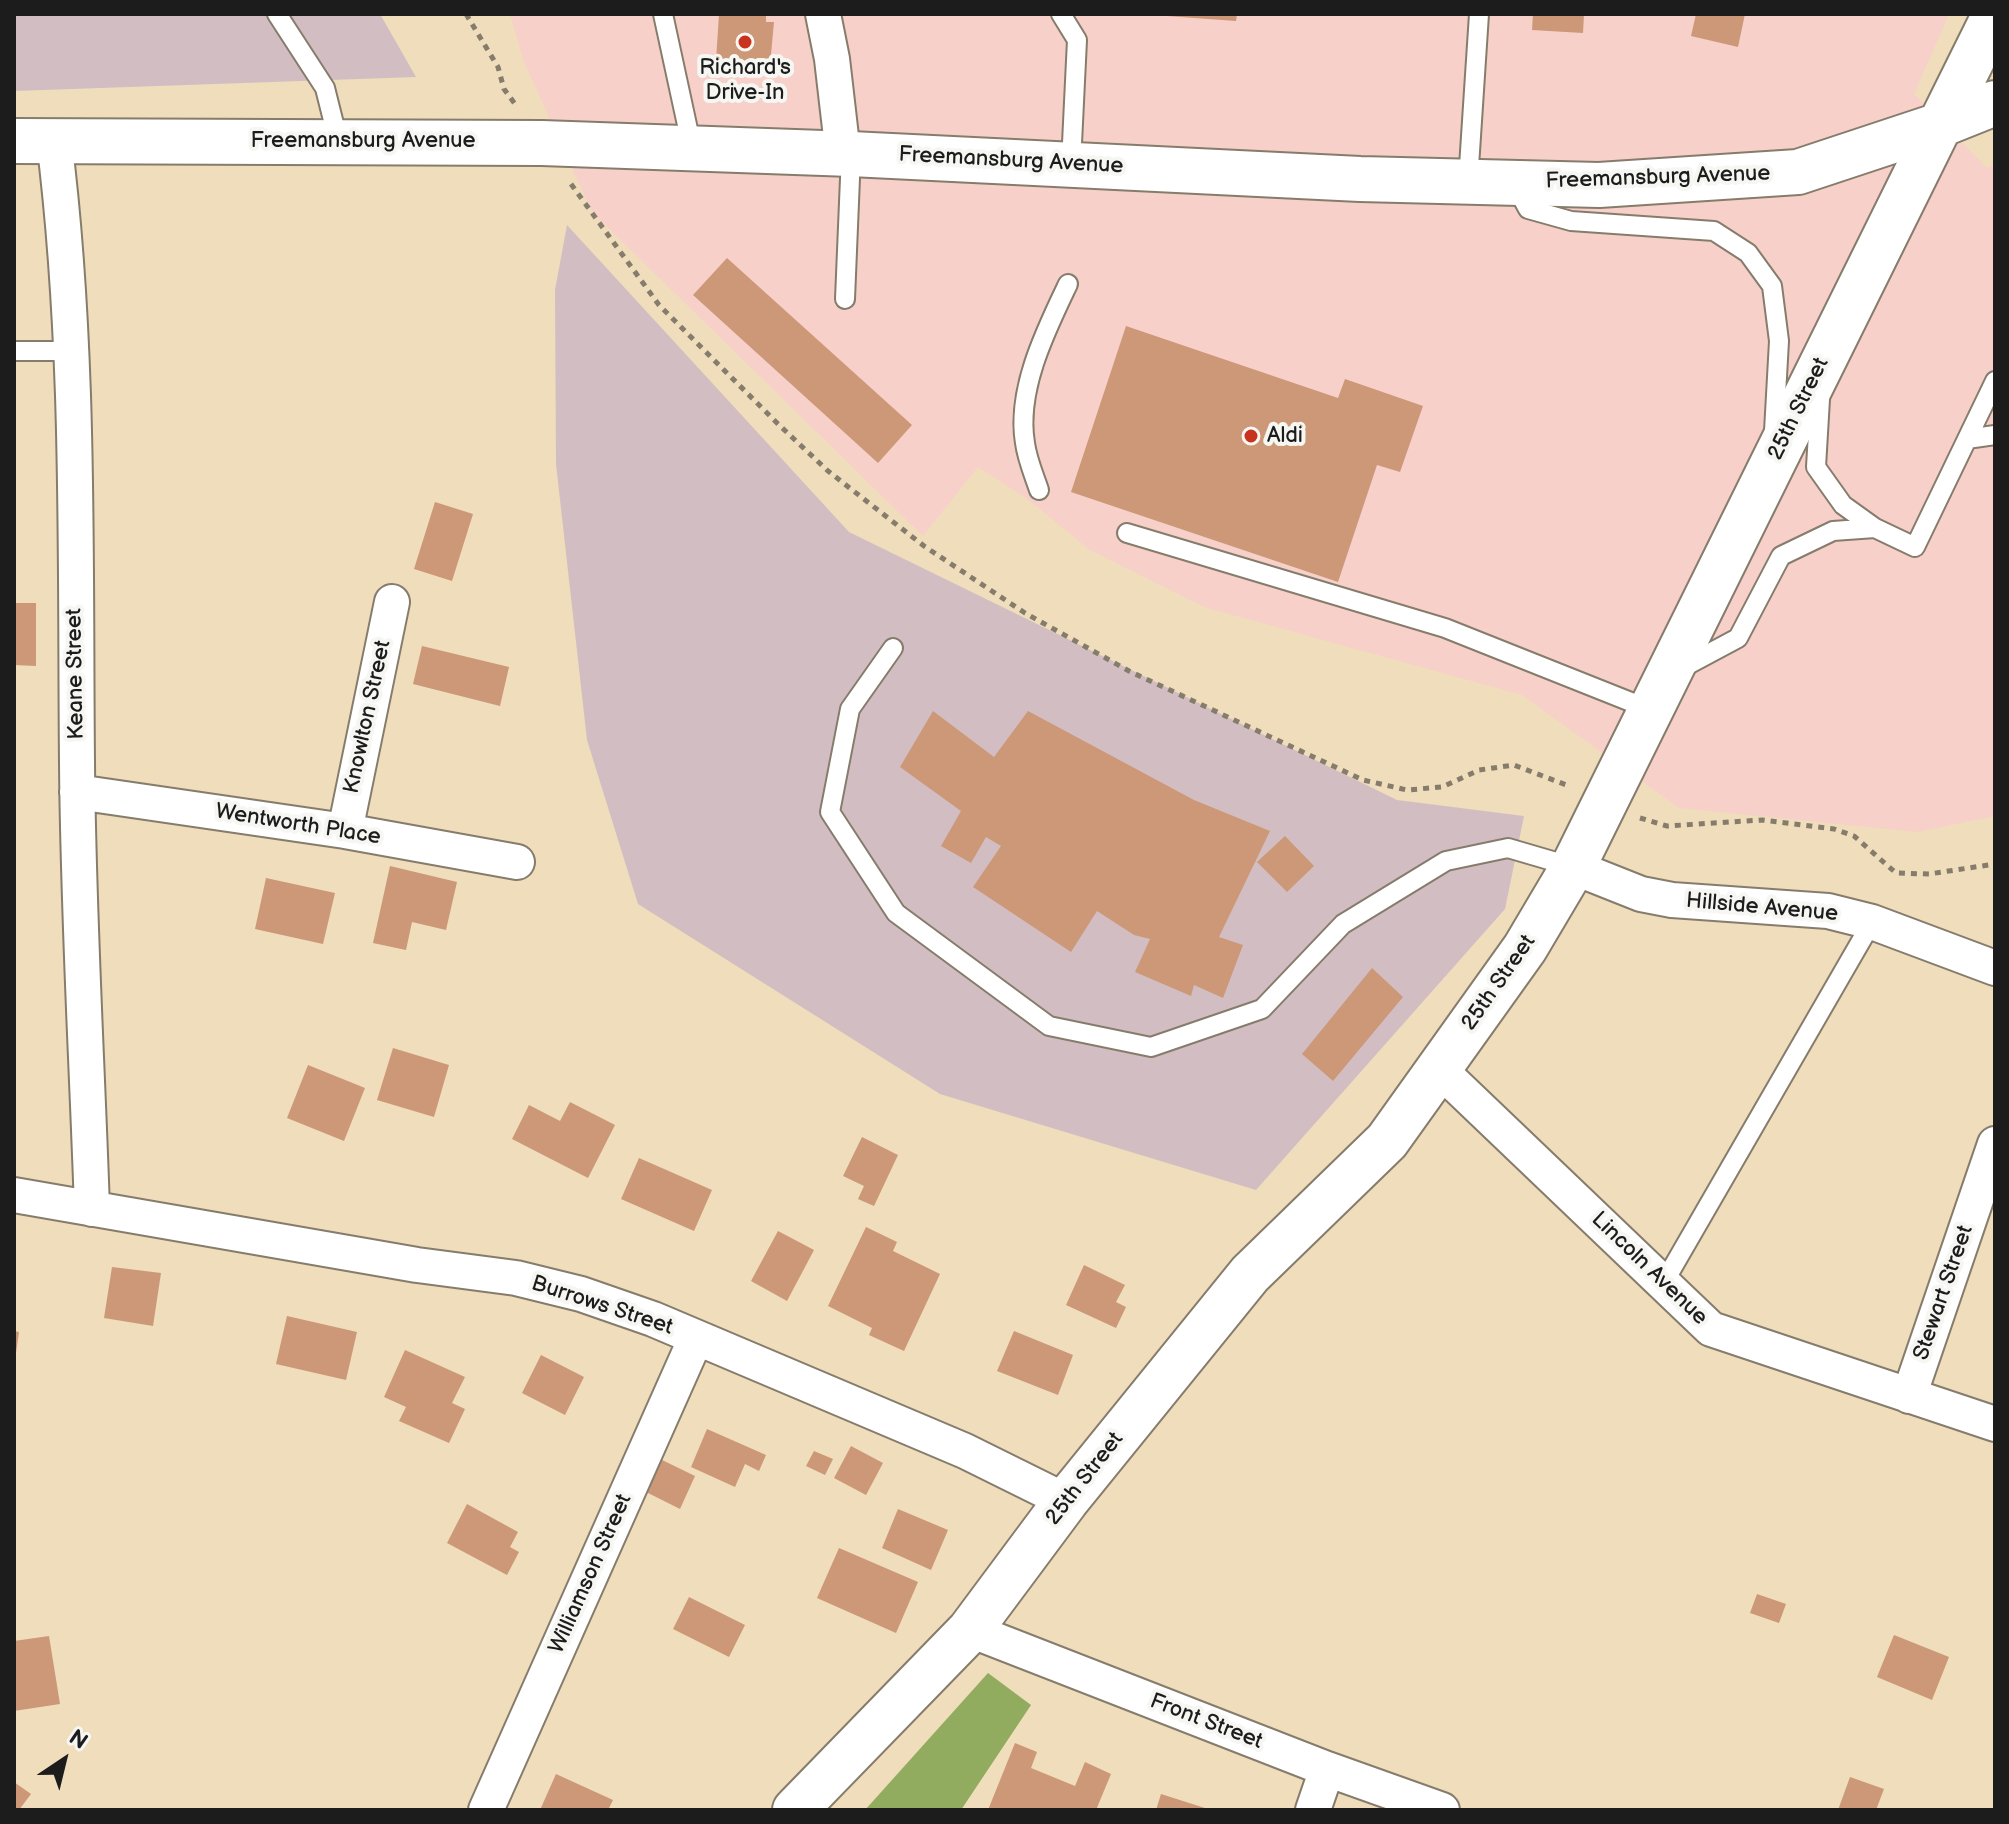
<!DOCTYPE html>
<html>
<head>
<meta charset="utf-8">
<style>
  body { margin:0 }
  #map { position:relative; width:2009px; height:1824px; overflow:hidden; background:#efddbb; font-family:"Balsamiq Sans",sans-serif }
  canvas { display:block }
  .frame { position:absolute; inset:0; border:16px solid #1c1c1c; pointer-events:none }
  .north { position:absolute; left:24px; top:1720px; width:80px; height:80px; -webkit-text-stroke:6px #f6f6f2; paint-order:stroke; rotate:35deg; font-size:22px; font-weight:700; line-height:32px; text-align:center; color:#1c1c1c }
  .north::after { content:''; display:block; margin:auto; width:28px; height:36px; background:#1c1c1c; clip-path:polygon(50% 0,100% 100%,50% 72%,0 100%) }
</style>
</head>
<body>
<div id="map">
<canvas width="2009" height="1824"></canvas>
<div class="frame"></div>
<div class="north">N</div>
</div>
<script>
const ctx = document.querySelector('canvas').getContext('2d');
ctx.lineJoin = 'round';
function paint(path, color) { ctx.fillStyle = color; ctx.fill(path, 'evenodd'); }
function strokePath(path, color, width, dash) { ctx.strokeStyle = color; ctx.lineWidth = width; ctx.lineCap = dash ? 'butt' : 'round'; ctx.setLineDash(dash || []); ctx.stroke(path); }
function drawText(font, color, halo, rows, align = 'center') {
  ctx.font = font + ' "Balsamiq Sans",sans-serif'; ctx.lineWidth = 8; ctx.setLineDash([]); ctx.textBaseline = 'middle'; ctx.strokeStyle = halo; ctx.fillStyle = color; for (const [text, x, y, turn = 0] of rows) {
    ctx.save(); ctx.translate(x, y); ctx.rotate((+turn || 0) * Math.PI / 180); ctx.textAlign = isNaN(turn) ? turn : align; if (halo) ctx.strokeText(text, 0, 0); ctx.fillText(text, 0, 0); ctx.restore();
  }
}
const built = new Path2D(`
  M 510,14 L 1949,14 L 1914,94 L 1987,168 L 1995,165 L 1995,816 L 1918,832 L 1679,808 L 1522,695 L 1204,607 L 1090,550 L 1026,498 L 978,467 L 923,536 L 592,212 L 524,62 Z`);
const industrial = new Path2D(`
  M 14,14 L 380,14 L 416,77 L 14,91 Z
  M 567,225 L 849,532 L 1397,800 L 1524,816 L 1505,909 L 1256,1190 L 940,1094 L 638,904 L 587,740 L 556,464 L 555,290 Z`);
const forest = new Path2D(`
  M 988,1673 L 1031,1705 L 961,1810 L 865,1810 Z`);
const building = new Path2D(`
  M 719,14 L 766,14 L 766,22 L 774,22 L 770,65 L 716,61 Z
  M 1167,14 L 1237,14 L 1236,21 L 1167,16 Z
  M 1533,14 L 1584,14 L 1583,33 L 1532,30 Z
  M 1696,14 L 1745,14 L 1738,47 L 1691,36 Z
  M 727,258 L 912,425 L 878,463 L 693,295 Z
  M 1126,326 L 1338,398 L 1345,379 L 1423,406 L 1400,472 L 1377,465 L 1338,582 L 1071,492 Z
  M 435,502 L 473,514 L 452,581 L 414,569 Z
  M 14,603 L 36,603 L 36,666 L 14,665 Z
  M 422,646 L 509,667 L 500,706 L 413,684 Z
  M 933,711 L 994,757 L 1028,711 L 1194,800 L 1270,831 L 1219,937 L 1243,945 L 1223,998 L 1194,985 L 1191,996 L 1135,972 L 1150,939 L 1134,935 L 1097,911 L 1071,952 L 973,887 L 1001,846 L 986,837 L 971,863 L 941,846 L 961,811 L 900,767 Z
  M 1285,836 L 1314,866 L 1287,892 L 1257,862 Z
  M 390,866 L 457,882 L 446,930 L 412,922 L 406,950 L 373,943 Z
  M 266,878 L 335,893 L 323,944 L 255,929 Z
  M 1372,968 L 1403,997 L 1333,1081 L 1302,1054 Z
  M 393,1048 L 449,1065 L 434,1117 L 377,1100 Z
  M 308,1065 L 365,1088 L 344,1141 L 287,1118 Z
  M 570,1102 L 615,1125 L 588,1178 L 512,1139 L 529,1105 L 560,1121 Z
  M 862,1137 L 898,1155 L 874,1206 L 858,1199 L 864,1186 L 843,1176 Z
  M 639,1158 L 712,1190 L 694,1231 L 621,1199 Z
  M 866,1227 L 897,1242 L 893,1251 L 940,1274 L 904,1351 L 869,1335 L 872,1328 L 828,1306 Z
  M 778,1231 L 814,1250 L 787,1301 L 751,1281 Z
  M 1084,1265 L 1125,1285 L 1116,1302 L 1126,1307 L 1116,1328 L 1066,1305 Z
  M 112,1267 L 161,1273 L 153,1326 L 104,1318 Z
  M 287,1316 L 357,1332 L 346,1380 L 276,1364 Z
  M 14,1331 L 19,1332 L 16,1353 L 14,1353 Z
  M 1014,1331 L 1073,1355 L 1058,1395 L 997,1371 Z
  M 405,1350 L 465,1377 L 452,1403 L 465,1409 L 449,1443 L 399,1421 L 406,1407 L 384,1397 Z
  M 541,1355 L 584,1377 L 565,1415 L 522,1393 Z
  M 707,1429 L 766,1455 L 759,1471 L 745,1464 L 735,1487 L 691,1467 Z
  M 851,1446 L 883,1463 L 866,1495 L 834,1478 Z
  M 814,1451 L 833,1459 L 825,1475 L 806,1466 Z
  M 658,1458 L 695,1476 L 680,1509 L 642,1490 Z
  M 467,1504 L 518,1532 L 510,1547 L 519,1552 L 507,1575 L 447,1543 Z
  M 898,1509 L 948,1530 L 931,1570 L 882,1548 Z
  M 839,1548 L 918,1582 L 896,1633 L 817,1598 Z
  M 1757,1594 L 1786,1604 L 1779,1623 L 1750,1613 Z
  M 689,1597 L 745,1625 L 729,1657 L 673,1629 Z
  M 1894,1635 L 1949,1657 L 1932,1700 L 1877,1677 Z
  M 49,1636 L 60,1704 L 14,1711 L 14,1641 Z
  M 1015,1743 L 1037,1752 L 1031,1768 L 1075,1786 L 1085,1762 L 1111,1774 L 1096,1810 L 988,1810 Z
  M 556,1774 L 613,1800 L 608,1810 L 540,1810 Z
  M 1850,1777 L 1884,1789 L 1876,1810 L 1838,1810 Z
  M 14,1782 L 31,1794 L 19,1810 L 14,1810 Z
  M 1161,1794 L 1208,1809 L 1208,1810 L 1156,1810 Z`);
const path = new Path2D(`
  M 466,14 L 498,67 L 504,89 L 515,104
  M 571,184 L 659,305 L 778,424 L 828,471 L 924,546 L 1025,613 L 1129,671 L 1363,780 L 1407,790 L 1442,787 L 1479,770 L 1514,765 L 1569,786
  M 1640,818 L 1667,826 L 1762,820 L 1834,829 L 1854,836 L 1896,873 L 1929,874 L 1995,864`);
const service = new Path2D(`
  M 277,14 L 325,88 L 338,140
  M 663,14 L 692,148
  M 1061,14 L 1077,40 L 1071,164
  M 1468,182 L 1479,14
  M 1515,185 L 1528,209 L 1571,221 L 1714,231 L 1748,253 L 1772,286 L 1779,341 L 1774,431
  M 845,299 L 851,154
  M 14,351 L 72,351
  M 1820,399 L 1816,467 L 1843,505 L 1875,528 L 1915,547 L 1995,381
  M 1967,439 L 1995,435
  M 1039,490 C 1034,475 1027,459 1025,443 C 1016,390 1046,330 1068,284
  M 1127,533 L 1445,628 L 1651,710
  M 893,648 L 850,709 L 830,812 L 896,913 L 1049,1026 L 1151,1047 L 1262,1009 L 1343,924 L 1446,861 L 1508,848 L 1573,867
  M 1680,669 L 1738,638 L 1781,556 L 1833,531 L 1875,528
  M 1663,1284 L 1872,922`);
const minor = new Path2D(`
  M 823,14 L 832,59 L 843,154
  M 54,140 C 80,346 75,555 77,762 C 78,911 87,1060 92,1209
  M 77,792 L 345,831 L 517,862
  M 345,831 L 392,602
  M 1573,867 L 1641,894 L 1672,900 L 1828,911 L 1872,922 L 1995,968
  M 1439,1069 L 1711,1329 L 1995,1424
  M 14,1195 L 417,1265 L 516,1278 L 581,1294 L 653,1319 L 965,1451 L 1066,1501
  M 1909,1396 L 1995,1144
  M 970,1630 L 1327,1769 L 1442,1810
  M 486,1810 L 696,1338
  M 1313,1810 L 1327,1769`);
const secondary = new Path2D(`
  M 795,1810 L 970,1630 L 1066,1501 L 1250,1274 L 1387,1141 L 1525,948 L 1573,867 L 1940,125 L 1995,103`);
const primary = new Path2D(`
  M 14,141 L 542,143 L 851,154 L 1360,179 L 1599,185 L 1798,172 L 1940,125 L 1995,14`);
const markers = [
  [745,42,8,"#c8321e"],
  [1251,436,8,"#c8321e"]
];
const poiNames = [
  ["Richard's",745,68],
  ["Drive-In",745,93],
  ["Aldi",1267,436,"left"]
];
const streetNames = [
  ["Freemansburg Avenue",363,141],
  ["Freemansburg Avenue",1011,161,3],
  ["Freemansburg Avenue",1658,178,-2],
  ["25th Street",1799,409,-64],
  ["Keane Street",76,674,-91],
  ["Knowlton Street",368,717,-78],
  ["Wentworth Place",298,825,9],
  ["Hillside Avenue",1762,908,5],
  ["25th Street",1499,983,-55],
  ["Lincoln Avenue",1649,1269,44],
  ["Stewart Street",1944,1293,-71],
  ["Burrows Street",602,1306,18],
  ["25th Street",1085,1479,-52],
  ["Williamson Street",591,1574,-66],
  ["Front Street",1206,1722,21]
];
paint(built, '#f7d0ca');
paint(industrial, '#d2bec2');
paint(forest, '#91ac5f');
paint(building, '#cc9877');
strokePath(service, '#867c6c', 22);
strokePath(minor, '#867c6c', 38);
strokePath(secondary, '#867c6c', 48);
strokePath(primary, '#867c6c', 48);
strokePath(path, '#867c6c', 5, [6, 6]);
strokePath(service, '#fff', 18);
strokePath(minor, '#fff', 34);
strokePath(secondary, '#fff', 44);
strokePath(primary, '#fff', 44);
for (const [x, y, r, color] of markers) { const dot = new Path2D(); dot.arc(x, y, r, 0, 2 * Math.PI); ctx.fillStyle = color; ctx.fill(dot); strokePath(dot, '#f6f6f2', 3); }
drawText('22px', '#1c1c1c', '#f6f6f2', poiNames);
drawText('22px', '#1c1c1c', '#f6f6f2', streetNames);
</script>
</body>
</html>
